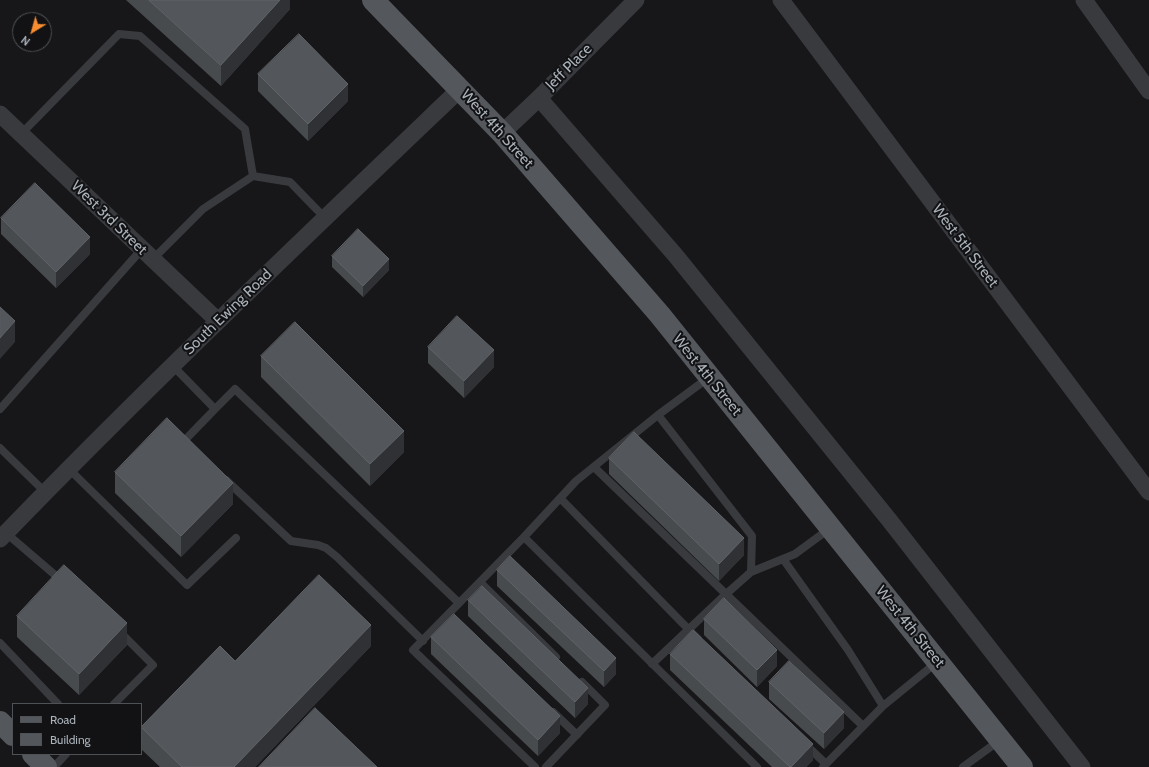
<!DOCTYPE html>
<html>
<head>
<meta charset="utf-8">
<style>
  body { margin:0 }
  #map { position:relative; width:1149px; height:767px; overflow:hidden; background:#171719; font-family:Cabin,sans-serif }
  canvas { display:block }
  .legend { position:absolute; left:12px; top:703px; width:130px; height:52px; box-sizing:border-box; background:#121214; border:1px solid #4e5256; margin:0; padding:5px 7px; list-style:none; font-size:12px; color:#a9b1b9 }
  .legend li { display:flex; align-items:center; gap:8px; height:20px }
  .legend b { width:20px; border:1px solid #4e5256 }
  .north { position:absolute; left:12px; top:12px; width:40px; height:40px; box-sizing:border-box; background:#121214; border:1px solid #4e5256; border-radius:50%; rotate:217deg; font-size:11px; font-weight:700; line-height:16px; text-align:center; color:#a9b1b9 }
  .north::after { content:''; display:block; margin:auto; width:14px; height:18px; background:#f78c31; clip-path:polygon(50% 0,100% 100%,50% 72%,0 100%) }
</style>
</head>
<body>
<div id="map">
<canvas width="1149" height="767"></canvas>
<ul class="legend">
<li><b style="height:5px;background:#54585d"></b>Road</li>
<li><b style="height:11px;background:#53565a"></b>Building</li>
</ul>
<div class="north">N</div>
</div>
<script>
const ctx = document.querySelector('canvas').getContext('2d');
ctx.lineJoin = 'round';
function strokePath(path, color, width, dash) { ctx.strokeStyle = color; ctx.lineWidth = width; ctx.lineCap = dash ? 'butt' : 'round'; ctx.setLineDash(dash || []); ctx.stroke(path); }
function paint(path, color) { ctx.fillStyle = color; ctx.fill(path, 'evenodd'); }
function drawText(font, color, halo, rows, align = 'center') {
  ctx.font = font + ' Cabin,sans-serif'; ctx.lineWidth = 4; ctx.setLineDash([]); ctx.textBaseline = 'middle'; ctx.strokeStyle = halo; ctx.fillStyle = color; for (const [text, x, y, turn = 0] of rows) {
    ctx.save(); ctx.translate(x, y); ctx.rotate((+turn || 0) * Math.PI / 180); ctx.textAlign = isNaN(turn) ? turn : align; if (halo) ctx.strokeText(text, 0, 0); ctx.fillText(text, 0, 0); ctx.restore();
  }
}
const service = new Path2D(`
  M 21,134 L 119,34 L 140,36 L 245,129 L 253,176
  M 153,259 L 203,209 L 253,176 L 290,182 L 325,218
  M 173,366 L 215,409 L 235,389 L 459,603
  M 0,409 L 142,249
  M 658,415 L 752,536 L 751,572
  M 188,445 L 184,441 L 215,409
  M 0,448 L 45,492
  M 594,467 L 863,726
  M 69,469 L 187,585 L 236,538
  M 226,480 L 291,541 L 318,545 L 326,548 L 337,557 L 423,641
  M 560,498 L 698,639
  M 6,533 L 62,581
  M 524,537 L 576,481 L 658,415 L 708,378
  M 783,559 L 848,650 L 883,706
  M 480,582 L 556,657
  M 0,643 L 58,704
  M 652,664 L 725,595 L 751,572 L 795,554 L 829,529
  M 114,704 L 153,665 L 119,631
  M 553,712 L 577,735
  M 806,745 L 826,764
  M 54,767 L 66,754
  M 535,767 L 413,650 L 524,537 L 757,767
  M 546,767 L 605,705 L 582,682
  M 823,767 L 883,706 L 937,662
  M 963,767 L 1000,740`);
const minor = new Path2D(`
  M 781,0 L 1149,492
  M 1084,0 L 1149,91
  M 539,98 L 676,256 L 890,521 L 1082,767
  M 0,114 L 218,321
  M 502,133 L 539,98 L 636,0
  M 0,539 C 149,385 305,237 460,89`);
const primary = new Path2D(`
  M 373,0 L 502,133 L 660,315 L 1022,767
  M 0,722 L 13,735
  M 33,754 L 46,767`);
const wall = new Path2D(`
  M 126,0 L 290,0 L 290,9 L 221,86 Z
  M 258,74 L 348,101 L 308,141 L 258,91 Z
  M 1,218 L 90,254 L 56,288 L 1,234 Z
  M 332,256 L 389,270 L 363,297 L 332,267 Z
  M 428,347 L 494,367 L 464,398 L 428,363 Z
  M 261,356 L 404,452 L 370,486 L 261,377 Z
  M 609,458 L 744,555 L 719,581 L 609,474 Z
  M 115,472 L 233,504 L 181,557 L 115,493 Z
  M 497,570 L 616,674 L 604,687 L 497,586 Z
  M 468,600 L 588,704 L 575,718 L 468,616 Z
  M 17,616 L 127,645 L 79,695 L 17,637 Z
  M 704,619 L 777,666 L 757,687 L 704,635 Z
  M 431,637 L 560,733 L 538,756 L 431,654 Z
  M 371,646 L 255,767 L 160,767 L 141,749 L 141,727 Z
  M 670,654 L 813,760 L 806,767 L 772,767 L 670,670 Z
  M 769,682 L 844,728 L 824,749 L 769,699 Z`);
const shadedWall = new Path2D(`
  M 280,0 L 290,0 L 290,9 L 221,86 L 221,65 Z
  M 348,84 L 348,101 L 308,141 L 308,124 Z
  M 90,237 L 90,254 L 56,288 L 56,272 Z
  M 389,259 L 389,270 L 363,297 L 363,286 Z
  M 15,321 L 15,342 L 0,359 L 0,338 Z
  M 494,350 L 494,367 L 464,398 L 464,381 Z
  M 404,431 L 404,452 L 370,486 L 370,464 Z
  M 233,483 L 233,504 L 181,557 L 181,536 Z
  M 744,538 L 744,555 L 719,581 L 719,564 Z
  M 127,623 L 127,645 L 79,695 L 79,674 Z
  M 371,625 L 371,646 L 255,767 L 234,767 Z
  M 777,650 L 777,666 L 757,687 L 757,670 Z
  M 616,658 L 616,674 L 604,687 L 604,671 Z
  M 588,688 L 588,704 L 575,718 L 575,702 Z
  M 844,712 L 844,728 L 824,749 L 824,733 Z
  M 560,716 L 560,733 L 538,756 L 538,740 Z
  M 813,744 L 813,760 L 806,767 L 791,767 Z`);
const building = new Path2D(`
  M 149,0 L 280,0 L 221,65 Z
  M 299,34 L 348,84 L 308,124 L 258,74 Z
  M 35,183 L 90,237 L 56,272 L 1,218 Z
  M 358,229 L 389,259 L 363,286 L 332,256 Z
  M 0,307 L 15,321 L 0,338 Z
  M 457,316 L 494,350 L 464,381 L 428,347 Z
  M 295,322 L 404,431 L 370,464 L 261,356 Z
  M 167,418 L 233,483 L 181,536 L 115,472 Z
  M 634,432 L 744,538 L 719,564 L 609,458 Z
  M 510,556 L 616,658 L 604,671 L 497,570 Z
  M 64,565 L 127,623 L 79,674 L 17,616 Z
  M 319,575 L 371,625 L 234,767 L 182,767 L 141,727 L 220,646 L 235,661 Z
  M 482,586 L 588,688 L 575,702 L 468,600 Z
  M 724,598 L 777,650 L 757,670 L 704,619 Z
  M 454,614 L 560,716 L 538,740 L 431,637 Z
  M 693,630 L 813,744 L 791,767 L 790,767 L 670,654 Z
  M 789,661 L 844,712 L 824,733 L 769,682 Z
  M 315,708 L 377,767 L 259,767 Z`);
const streetNames = [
  ["Jeff Place",569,67,-45],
  ["West 4th Street",497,129,48],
  ["West 3rd Street",109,218,44],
  ["West 5th Street",965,246,53],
  ["South Ewing Road",228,312,-44],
  ["West 4th Street",707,375,51],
  ["West 4th Street",910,627,51]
];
strokePath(service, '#383a3e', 8);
strokePath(minor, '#383a3e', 17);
strokePath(primary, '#54585d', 22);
paint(wall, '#484b4e');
paint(shadedWall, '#303134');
paint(building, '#53565a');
strokePath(building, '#606468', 1);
drawText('15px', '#a9b1b9', '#121214', streetNames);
</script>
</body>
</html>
